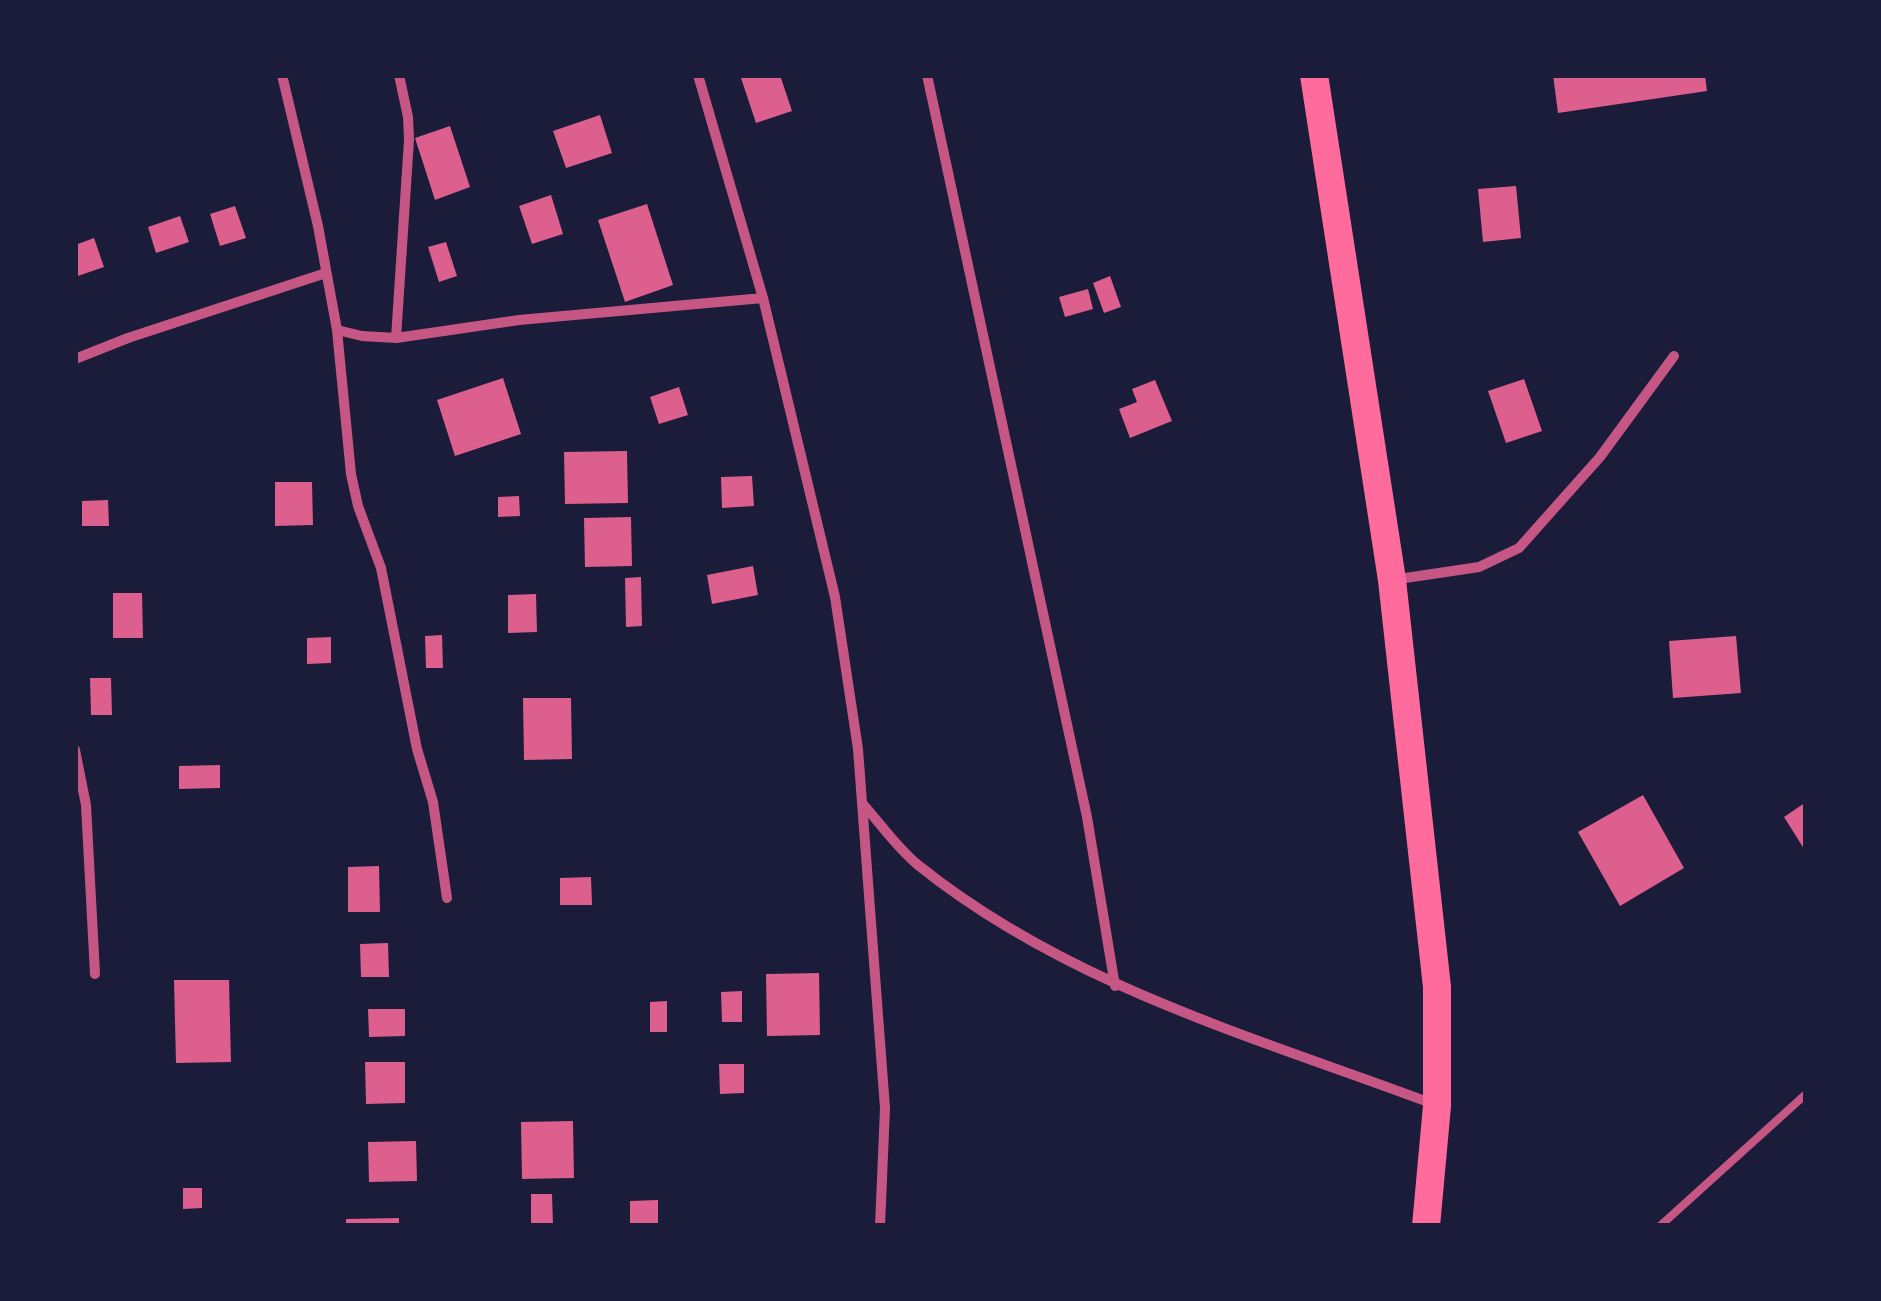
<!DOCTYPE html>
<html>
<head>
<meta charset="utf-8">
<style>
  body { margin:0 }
  #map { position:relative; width:1881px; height:1301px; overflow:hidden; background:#1b1b3a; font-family:Montserrat,sans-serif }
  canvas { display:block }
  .frame { position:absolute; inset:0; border:78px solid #1b1b3a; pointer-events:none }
</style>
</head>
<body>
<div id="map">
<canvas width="1881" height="1301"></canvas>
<div class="frame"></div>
</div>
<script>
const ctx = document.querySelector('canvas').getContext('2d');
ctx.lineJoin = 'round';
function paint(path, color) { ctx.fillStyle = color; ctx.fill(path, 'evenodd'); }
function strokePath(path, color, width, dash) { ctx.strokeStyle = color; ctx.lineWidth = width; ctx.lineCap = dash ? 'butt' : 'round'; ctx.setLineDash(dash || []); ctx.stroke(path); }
const building = new Path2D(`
  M 751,75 L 780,75 L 792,111 L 756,123 L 741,78 Z
  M 1553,75 L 1705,75 L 1707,91 L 1558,113 Z
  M 600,115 L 612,153 L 566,168 L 553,131 Z
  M 450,126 L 470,187 L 435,200 L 415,138 Z
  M 1516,186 L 1521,238 L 1483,242 L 1478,189 Z
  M 551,195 L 563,234 L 532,244 L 519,206 Z
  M 647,204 L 673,285 L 625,302 L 598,220 Z
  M 235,206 L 246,238 L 220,246 L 210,214 Z
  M 180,216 L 189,242 L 156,253 L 148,227 Z
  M 94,238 L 104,267 L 75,277 L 75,245 Z
  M 446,242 L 457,276 L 439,282 L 428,247 Z
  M 1110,276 L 1121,307 L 1104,313 L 1093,283 Z
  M 1088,289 L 1093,309 L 1065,317 L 1059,297 Z
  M 503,378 L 521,434 L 455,456 L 437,400 Z
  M 1524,379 L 1542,431 L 1506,443 L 1488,391 Z
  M 1155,380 L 1172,421 L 1130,438 L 1119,409 L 1137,402 L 1132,389 Z
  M 679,387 L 688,415 L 659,424 L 650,397 Z
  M 627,451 L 628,503 L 565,504 L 564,452 Z
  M 752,476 L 754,506 L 722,508 L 721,477 Z
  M 275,482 L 312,482 L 313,525 L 275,526 Z
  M 519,496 L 520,516 L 498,517 L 498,497 Z
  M 108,500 L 109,526 L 82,526 L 82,501 Z
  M 631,517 L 632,566 L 585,567 L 584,518 Z
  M 753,566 L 758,595 L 712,604 L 707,575 Z
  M 641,577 L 642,626 L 626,627 L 625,578 Z
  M 113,593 L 142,593 L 143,638 L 113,638 Z
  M 536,594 L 537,632 L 508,633 L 508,595 Z
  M 442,635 L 443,668 L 426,668 L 425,636 Z
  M 1736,636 L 1741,693 L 1673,698 L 1669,641 Z
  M 331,637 L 331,663 L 307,664 L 307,638 Z
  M 90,678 L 111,678 L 112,715 L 91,715 Z
  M 523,698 L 571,698 L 572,759 L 524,760 Z
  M 220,765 L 220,788 L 179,789 L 179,766 Z
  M 1643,795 L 1684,868 L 1620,906 L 1578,832 Z
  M 1806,802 L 1806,852 L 1784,817 Z
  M 379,866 L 380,912 L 348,912 L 348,867 Z
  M 591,877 L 592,905 L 560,905 L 560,878 Z
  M 388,943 L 389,977 L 361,977 L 360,944 Z
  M 819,973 L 820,1035 L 767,1036 L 766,974 Z
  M 174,980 L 229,980 L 231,1062 L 176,1063 Z
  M 742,991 L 742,1022 L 722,1022 L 721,992 Z
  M 667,1001 L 667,1032 L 650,1032 L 650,1002 Z
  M 368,1009 L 405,1009 L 405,1036 L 369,1037 Z
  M 365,1062 L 405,1062 L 405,1103 L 366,1104 Z
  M 719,1064 L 744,1064 L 744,1093 L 720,1094 Z
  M 573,1121 L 574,1178 L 522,1179 L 521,1122 Z
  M 416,1141 L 417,1181 L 369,1182 L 368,1142 Z
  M 183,1188 L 202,1188 L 202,1208 L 183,1209 Z
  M 531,1194 L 552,1194 L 553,1225 L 531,1225 Z
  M 658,1200 L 658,1226 L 630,1226 L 630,1201 Z
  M 399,1218 L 399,1226 L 346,1226 L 346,1219 Z`);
const service = new Path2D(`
  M 1660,1226 L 1806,1094`);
const minor = new Path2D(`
  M 282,75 L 318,226 L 337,330 L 351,474 L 358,506 L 381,568 L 417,749 L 433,802 L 447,898
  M 698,75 L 763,298 L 835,597 L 858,749 L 885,1108 L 880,1226
  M 927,75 L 1087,817 L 1115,986
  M 337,330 L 362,336 L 396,338 L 519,320 L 763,298
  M 396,338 L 409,140 L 408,117 L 399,75
  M 75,359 L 128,338 L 326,273
  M 1392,580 L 1479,567 L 1519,548 L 1600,457 L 1674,356
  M 75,750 L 86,805 L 95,974
  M 862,803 C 880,823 897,848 918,865 C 1070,987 1258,1038 1436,1105`);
const trunk = new Path2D(`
  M 1314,75 L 1392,580 L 1437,987 L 1437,1106 L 1426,1226`);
paint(building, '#dd5f8e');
strokePath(service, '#c65784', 8);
strokePath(minor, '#c65784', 10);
strokePath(trunk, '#ff6b9d', 28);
</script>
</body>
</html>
